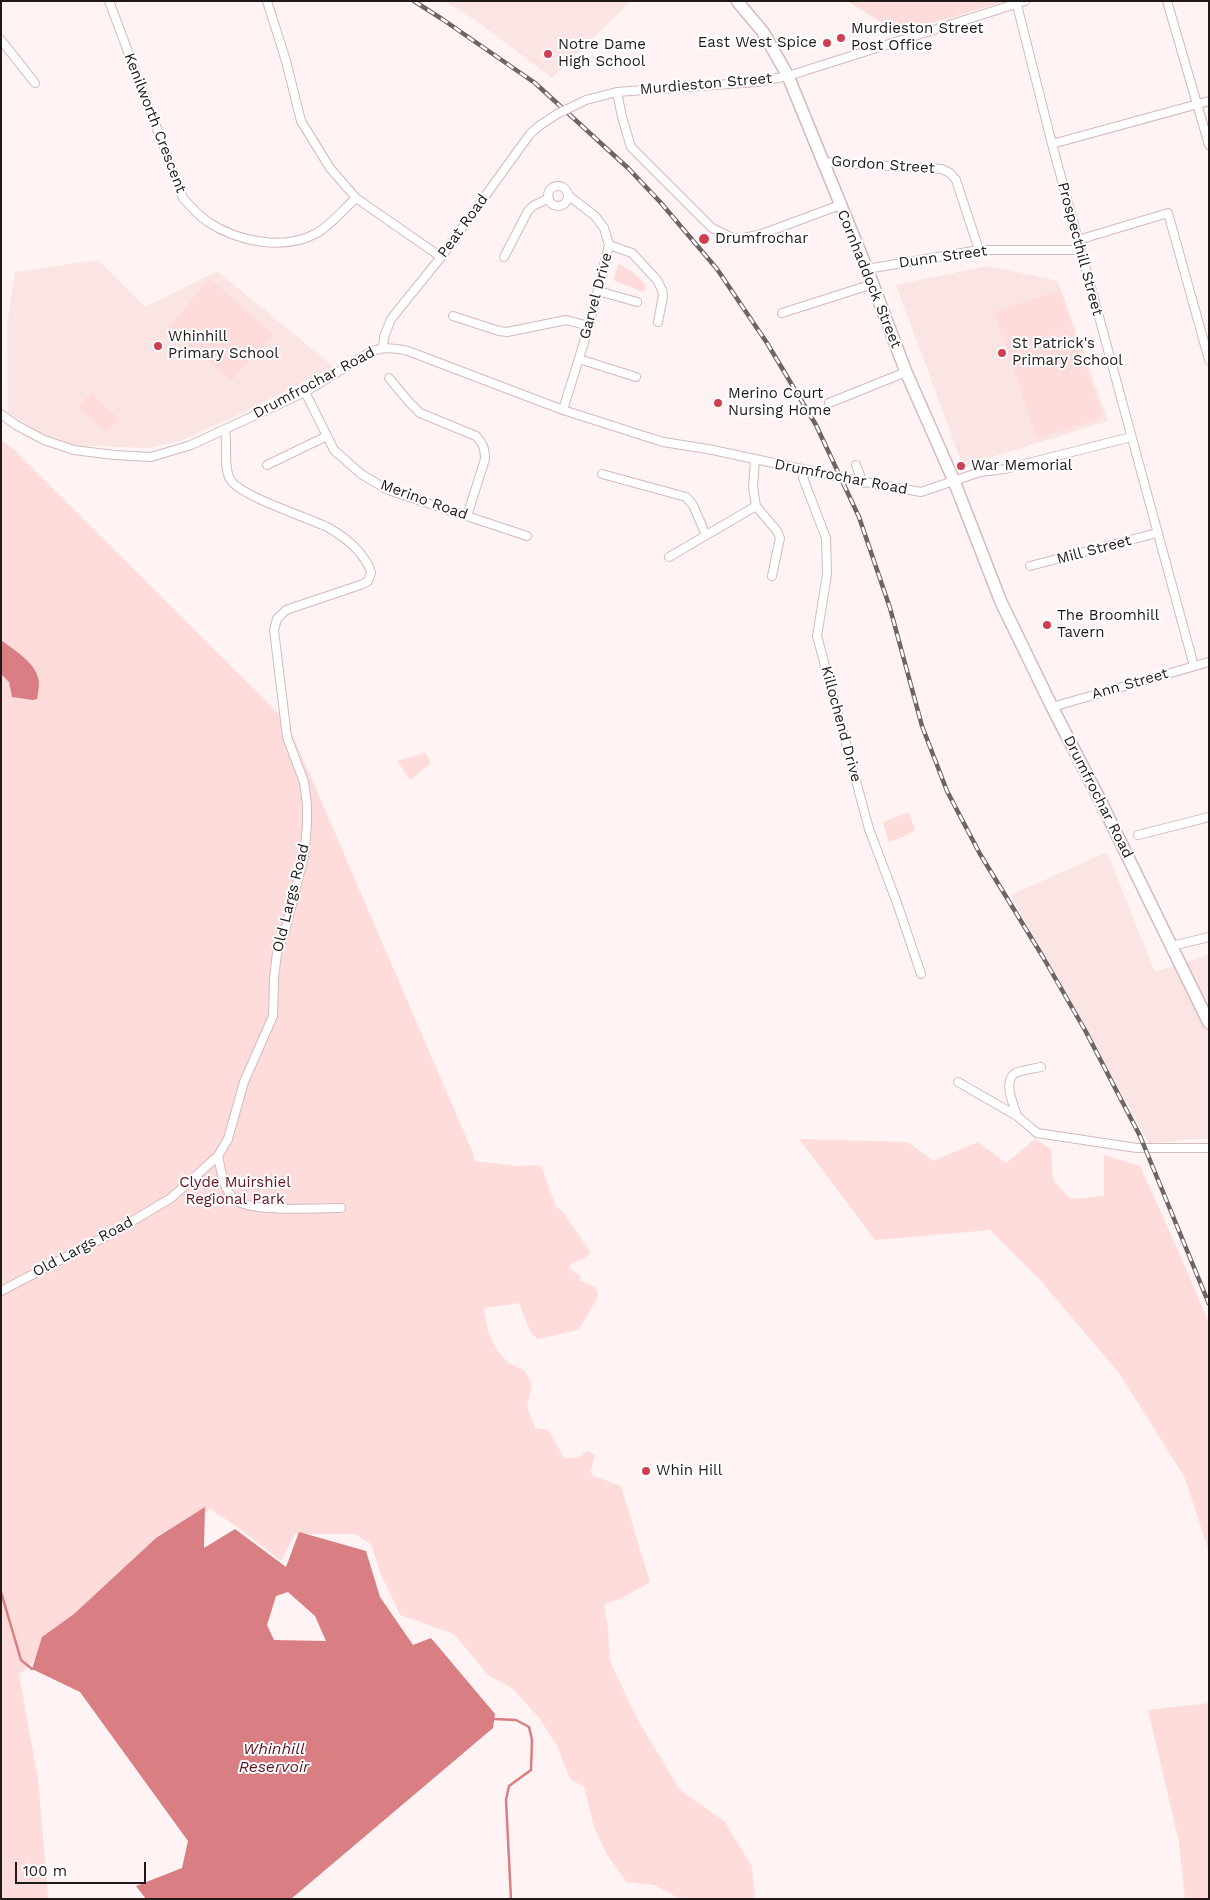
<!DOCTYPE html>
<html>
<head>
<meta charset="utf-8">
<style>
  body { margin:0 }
  #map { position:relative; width:1210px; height:1900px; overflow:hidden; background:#fff3f3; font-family:"Work Sans",sans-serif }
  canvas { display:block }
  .frame { position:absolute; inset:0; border:2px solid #211818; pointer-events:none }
  .scale { position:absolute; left:15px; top:1862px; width:131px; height:22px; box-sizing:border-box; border:2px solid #211818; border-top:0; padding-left:6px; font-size:15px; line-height:18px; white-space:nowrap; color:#211818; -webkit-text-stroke:4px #fff; paint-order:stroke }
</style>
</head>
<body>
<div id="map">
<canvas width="1210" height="1900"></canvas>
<div class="frame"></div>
<div class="scale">100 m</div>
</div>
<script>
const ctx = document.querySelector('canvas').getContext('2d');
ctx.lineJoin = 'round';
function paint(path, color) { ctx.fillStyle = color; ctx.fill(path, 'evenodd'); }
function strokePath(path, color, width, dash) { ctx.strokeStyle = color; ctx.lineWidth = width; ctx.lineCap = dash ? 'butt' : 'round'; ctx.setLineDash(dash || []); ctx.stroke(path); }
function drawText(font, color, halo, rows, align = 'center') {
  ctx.font = font + ' "Work Sans",sans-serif'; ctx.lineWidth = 4; ctx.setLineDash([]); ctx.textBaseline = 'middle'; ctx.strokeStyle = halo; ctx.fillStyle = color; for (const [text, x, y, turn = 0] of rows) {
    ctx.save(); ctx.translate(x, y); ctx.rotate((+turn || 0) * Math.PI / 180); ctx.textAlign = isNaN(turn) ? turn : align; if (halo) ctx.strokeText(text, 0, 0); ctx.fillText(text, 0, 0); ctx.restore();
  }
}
const built = new Path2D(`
  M 445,1 L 631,1 L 552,78 L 475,20 Z
  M 98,260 L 145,307 L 217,271 L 334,367 L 236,416 L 180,441 L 149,448 L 67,445 L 35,430 L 8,412 L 7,325 L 15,272 Z
  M 988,266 L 1058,281 L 1108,421 L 963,466 L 896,285 Z
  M 1107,852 L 1155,972 L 1209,955 L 1209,1138 L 1149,1143 L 1011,895 Z`);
const green = new Path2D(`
  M 847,1 L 1006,1 L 899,33 Z
  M 619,264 L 634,273 L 647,286 L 643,292 L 613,280 Z
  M 210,279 L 273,334 L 231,381 L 169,326 Z
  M 1060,290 L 1103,417 L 1037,439 L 994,312 Z
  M 91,393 L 119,419 L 106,432 L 78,407 Z
  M 1,440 L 12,448 L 287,722 L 473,1153 L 474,1161 L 517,1166 L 535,1165 L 541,1166 L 556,1206 L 563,1212 L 591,1253 C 584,1260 575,1260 568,1267 L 581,1277 L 579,1280 L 595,1287 L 598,1293 L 597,1299 L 578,1330 L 537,1339 L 530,1331 L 519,1303 L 484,1308 L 488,1332 L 497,1350 L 508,1363 L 524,1370 L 532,1385 L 527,1407 L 535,1428 L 548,1430 L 564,1458 L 578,1458 L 588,1451 L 595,1455 L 590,1472 L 596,1477 L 621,1486 L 650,1582 L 620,1599 L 604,1604 L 608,1629 L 610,1661 L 636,1717 L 680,1790 L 725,1822 L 752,1867 L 755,1899 L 680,1899 L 654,1885 L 627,1882 L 607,1855 L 594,1827 L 584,1787 L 570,1779 L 557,1746 L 539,1718 L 512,1688 L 488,1675 L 454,1634 L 400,1615 L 380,1572 L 371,1544 L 355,1534 L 295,1534 L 281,1561 L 236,1526 L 210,1509 L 116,1583 L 19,1675 L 38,1779 L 48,1899 L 1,1899 Z
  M 425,753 L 431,763 L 410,780 L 397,761 Z
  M 909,812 L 915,830 L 905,836 L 889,842 L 883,822 Z
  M 799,1139 L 908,1142 L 933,1161 L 978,1142 L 1006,1163 L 1035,1139 L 1051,1149 L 1053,1180 L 1071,1199 L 1104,1196 L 1104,1155 L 1140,1166 L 1185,1266 L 1209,1324 L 1209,1552 L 1185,1478 L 1119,1373 L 1040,1280 L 990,1230 L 875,1240 Z
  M 1209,1703 L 1209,1899 L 1185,1899 L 1179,1842 L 1148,1710 Z`);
const water = new Path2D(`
  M 1,640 C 15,651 37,663 39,682 C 39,687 38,694 37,699 L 33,700 L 12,697 L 9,682 L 1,674 Z
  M 205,1507 L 204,1548 L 235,1529 L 286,1567 L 299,1532 L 366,1551 L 380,1597 L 413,1645 L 431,1638 L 495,1714 L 493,1728 L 291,1899 L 146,1899 L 136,1886 L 182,1868 L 188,1841 L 80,1692 L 32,1669 L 42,1637 L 74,1614 L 156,1538 ZM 288,1592 L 315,1616 L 326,1641 L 274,1640 L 267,1625 L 276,1596 Z`);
const stream = new Path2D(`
  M 1,1592 L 21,1660 L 32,1669
  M 494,1719 L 516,1720 L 529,1727 L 532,1740 L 531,1770 L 509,1786 L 506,1800 L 511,1899`);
const street = new Path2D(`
  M 109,1 L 183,198 C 190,206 198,215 208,222 C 237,241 282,251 315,234 C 329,227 344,209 356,198
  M 267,1 L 286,61 L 301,121 L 330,168 L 356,198 L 441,257
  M 1167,1 L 1209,145
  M 1017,5 L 1052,144 L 1194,666
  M 1,40 L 35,83
  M 617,92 L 622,117 L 631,147 L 712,228 L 733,238 L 744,238 L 762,234 L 840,205
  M 586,100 L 617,92 L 757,82 L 788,76 L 1025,1
  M 1052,144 L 1209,101
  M 822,162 L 942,169 L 950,173 L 956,180 L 979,250
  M548 196a10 10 0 1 1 20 0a10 10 0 1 1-20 0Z
  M 1078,240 L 1168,213 L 1209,360
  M 609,245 L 632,253 L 657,280 L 662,290 L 663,296 L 658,322
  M 504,257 L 528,211 L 533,206 L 549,198
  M 867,269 L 979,250 L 1081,250
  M 598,291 L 637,302
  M 782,313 L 873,284
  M 453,316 L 499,331 L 507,332 L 566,320 L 589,326
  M 383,347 L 384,337 L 391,319 L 441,257 L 530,134 L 539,126 L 557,114
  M 579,359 L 636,377
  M 389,378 L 409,402 L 420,413 L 476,436 C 483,443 485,449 485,459 L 467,516
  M 305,392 L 334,450 L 361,474 L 388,490 L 527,536
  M 829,403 L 906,372
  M 563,410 L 589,326 L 609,245 L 604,228 L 595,216 L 569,196
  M 1,414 L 16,425 L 44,440 L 74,450 L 114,455 L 151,457 L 191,445 L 305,392 L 372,351 C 385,347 395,348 408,351 L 563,410 L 663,442 L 708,449 L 825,474
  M 755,460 L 753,487 L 756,506 L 777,531 L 780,538 L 772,576
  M 267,465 L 327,436
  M 856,465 L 863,483
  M 807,470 L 803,478 L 826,538 L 827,575 L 817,636 L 869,829 L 897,903 L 921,974
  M 602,474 L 686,497 L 693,505 L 706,535
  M 859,481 L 921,492 L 980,472 L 1005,469 L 1131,437
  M 669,557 L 756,506
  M 1030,566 L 1157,533
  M 1052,707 L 1209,662
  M 1138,835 L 1209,817
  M 1172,946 L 1209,937
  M 958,1082 L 1017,1116 L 1037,1133 L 1137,1148 L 1209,1148
  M 1017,1116 C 1014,1105 1003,1083 1014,1074 C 1020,1070 1033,1069 1041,1067
  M 218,1156 C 221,1170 223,1189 234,1199 C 249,1213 318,1208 341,1208
  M 1,1291 L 114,1232 L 171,1198 L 218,1156 L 228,1139 L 244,1082 L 273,1016 L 274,978 L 277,953 L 285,931 L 304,856 L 307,825 L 307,805 L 304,782 L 287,737 L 274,630 L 277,619 L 286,610 L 363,584 L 368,581 L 371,573 C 370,565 365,560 360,553 C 352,543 338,533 327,527 C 307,517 239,496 230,479 C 223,467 228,445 225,430`);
const secondary = new Path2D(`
  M 737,1 L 763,32 L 788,76 L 867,269 L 906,372 L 954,481 L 1001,602 L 1052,707 L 1100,800 L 1209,1023`);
const rail = new Path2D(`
  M 414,1 L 442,19 L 535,83 L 629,169 L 661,203 L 717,269 L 767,343 L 816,425 L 859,517 L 890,608 L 922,726 L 947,791 L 980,854 L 1043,957 L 1086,1032 L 1140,1136 L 1209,1304`);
const streetBridge = new Path2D(`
  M 557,114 L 586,100
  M 825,474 L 859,481`);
const markers = [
  [841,38,5,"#cf3f51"],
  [827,43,5,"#cf3f51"],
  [548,54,5,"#cf3f51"],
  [704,239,6,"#cf3f51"],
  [158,346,5,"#cf3f51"],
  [1002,353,5,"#cf3f51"],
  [718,403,5,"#cf3f51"],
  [961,466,5,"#cf3f51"],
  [1047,625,5,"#cf3f51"],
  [646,1471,5,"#cf3f51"]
];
const poiNames = [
  ["Murdieston Street",851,29],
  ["Post Office",851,46],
  ["East West Spice",817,43,"right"],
  ["Notre Dame",558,45],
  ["High School",558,62],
  ["Drumfrochar",715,239],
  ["Whinhill",168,337],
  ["Primary School",168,354],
  ["St Patrick's",1012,344],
  ["Primary School",1012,361],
  ["Merino Court",728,394],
  ["Nursing Home",728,411],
  ["War Memorial",971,466],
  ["The Broomhill",1057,616],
  ["Tavern",1057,633],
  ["Whin Hill",656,1471]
];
const streetNames = [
  ["Murdieston Street",706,84,-5],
  ["Kenilworth Crescent",155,123,69],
  ["Gordon Street",883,165,4],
  ["Peat Road",463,226,-54],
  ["Prospecthill Street",1080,249,75],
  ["Dunn Street",943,257,-8],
  ["Cornhaddock Street",869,279,68],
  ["Garvel Drive",596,296,-75],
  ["Drumfrochar Road",314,383,-28],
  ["Drumfrochar Road",841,477,11],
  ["Merino Road",424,500,20],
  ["Mill Street",1094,550,-15],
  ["Ann Street",1130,684,-16],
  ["Killochend Drive",841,724,75],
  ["Drumfrochar Road",1098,797,63],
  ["Old Largs Road",291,898,-76],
  ["Old Largs Road",83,1247,-28]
];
const parkNames = [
  ["Clyde Muirshiel",235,1183],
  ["Regional Park",235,1200]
];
const waterNames = [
  ["Whinhill",274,1749],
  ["Reservoir",274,1767]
];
paint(built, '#fae4e4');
paint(green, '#fedcdc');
paint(water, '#d97f83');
strokePath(stream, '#d97f83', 2.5);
strokePath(street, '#d5baba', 10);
strokePath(secondary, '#d5baba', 14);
strokePath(street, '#fff', 8);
strokePath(secondary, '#fff', 11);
strokePath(rail, '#6e6464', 4.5);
strokePath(rail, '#fff', 2.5, [8]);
strokePath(streetBridge, '#d5baba', 10, []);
strokePath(streetBridge, '#fff', 8);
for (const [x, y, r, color] of markers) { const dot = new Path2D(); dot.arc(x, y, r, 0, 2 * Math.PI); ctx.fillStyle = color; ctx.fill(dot); strokePath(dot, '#fff', 2); }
drawText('15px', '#211818', '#fff', poiNames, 'left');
drawText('15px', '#211818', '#fff', streetNames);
drawText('15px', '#64131f', '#fff', parkNames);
drawText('italic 16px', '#62111e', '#fff', waterNames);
</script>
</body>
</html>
